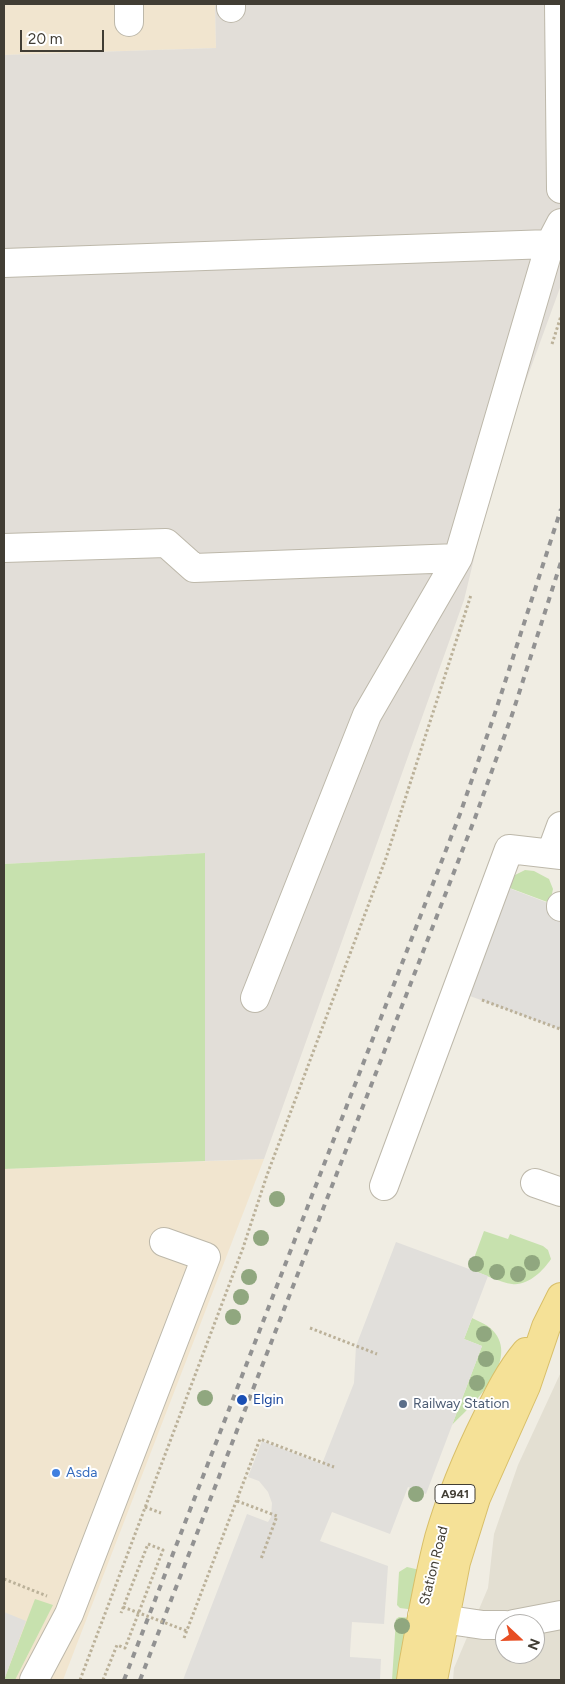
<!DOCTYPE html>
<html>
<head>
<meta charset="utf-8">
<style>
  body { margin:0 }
  #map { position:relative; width:565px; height:1684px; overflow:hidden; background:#f0ede3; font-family:Figtree,sans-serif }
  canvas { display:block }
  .frame { position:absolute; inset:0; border:5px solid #413d34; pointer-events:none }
  .north { position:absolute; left:495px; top:1614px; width:50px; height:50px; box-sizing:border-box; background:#fff; border:1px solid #b3b1ae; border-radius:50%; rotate:111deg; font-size:14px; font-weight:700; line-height:20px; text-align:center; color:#413d34 }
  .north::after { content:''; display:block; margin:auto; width:18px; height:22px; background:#e74e23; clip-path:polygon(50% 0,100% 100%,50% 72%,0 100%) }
  .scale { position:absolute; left:20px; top:30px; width:84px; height:22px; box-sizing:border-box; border:2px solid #413d34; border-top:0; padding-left:6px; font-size:15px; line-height:18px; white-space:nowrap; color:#413d34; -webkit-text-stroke:4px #fff; paint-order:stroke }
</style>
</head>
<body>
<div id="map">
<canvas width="565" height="1684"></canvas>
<div class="frame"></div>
<div class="north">N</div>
<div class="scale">20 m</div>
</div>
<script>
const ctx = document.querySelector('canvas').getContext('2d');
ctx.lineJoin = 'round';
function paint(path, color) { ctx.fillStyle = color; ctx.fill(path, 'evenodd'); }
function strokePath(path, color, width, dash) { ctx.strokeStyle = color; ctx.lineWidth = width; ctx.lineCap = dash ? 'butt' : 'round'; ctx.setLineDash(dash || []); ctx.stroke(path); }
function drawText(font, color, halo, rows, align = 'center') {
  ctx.font = font + ' Figtree,sans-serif'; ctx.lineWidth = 4; ctx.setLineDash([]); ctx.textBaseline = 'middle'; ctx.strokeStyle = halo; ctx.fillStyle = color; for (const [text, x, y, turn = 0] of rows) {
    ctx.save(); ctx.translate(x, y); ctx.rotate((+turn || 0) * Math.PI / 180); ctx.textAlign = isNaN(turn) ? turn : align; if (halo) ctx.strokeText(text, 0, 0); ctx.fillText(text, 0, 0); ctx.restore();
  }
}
const residential = new Path2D(`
  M 561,1372 L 561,1680 L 453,1680 L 454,1668 L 488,1588 L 494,1534 L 518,1465 ZM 505,1624 L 535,1624 L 535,1654 L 505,1654 Z`);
const commercial = new Path2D(`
  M 4,4 L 215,4 L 216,48 L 4,55 Z
  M 264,1159 L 63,1680 L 4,1680 L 4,1169 Z`);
const industrial = new Path2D(`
  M 215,4 L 561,4 L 561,285 L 499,455 L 464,600 L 264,1159 L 205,1161 L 205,853 L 4,864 L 4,55 L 216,48 Z`);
const green = new Path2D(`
  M 205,853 L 205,1161 L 4,1169 L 4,864 Z
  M 525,870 L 534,871 L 549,879 L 553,889 L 550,903 L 507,887 L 515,875 Z
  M 484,1231 L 508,1239 L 510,1234 L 543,1246 L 548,1250 L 551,1259 C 543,1271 528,1286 512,1284 C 501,1283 481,1273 470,1269 Z
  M 472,1318 C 480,1322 489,1325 495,1333 C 518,1363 472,1405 452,1425 L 482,1346 L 464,1339 Z
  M 407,1567 L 420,1570 L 415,1610 L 400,1608 L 397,1605 L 399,1572 Z
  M 35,1599 L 53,1605 L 15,1680 L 4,1680 Z
  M 399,1617 L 413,1618 L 400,1680 L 392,1680 L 396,1619 Z`);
const parking = new Path2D(`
  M 488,880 L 561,908 L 560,1029 L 448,988 Z
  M 396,1242 L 488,1276 L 464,1339 L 482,1346 L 426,1494 L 408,1487 L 390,1534 L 332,1512 L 320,1541 L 388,1566 L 384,1624 L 352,1622 L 350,1652 L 350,1657 L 381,1659 L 380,1680 L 183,1680 L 247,1514 L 268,1522 L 271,1517 L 272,1503 L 268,1492 L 259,1481 L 248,1477 L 262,1441 L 322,1464 L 354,1383 L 356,1346 Z
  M 4,1612 L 26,1621 L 4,1680 Z`);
const path = new Path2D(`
  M 552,344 L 561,316
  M 482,1000 L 560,1029 L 561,1027
  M 310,1328 L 377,1354
  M 237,1501 L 277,1516 L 261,1559
  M 145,1507 L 161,1513
  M 4,1579 L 47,1596
  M 184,1638 L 260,1439 L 334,1467
  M 80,1680 L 243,1248 L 267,1175 L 386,858 L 471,595
  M 103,1680 L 117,1645 L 125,1648 L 163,1550 L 148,1544 L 121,1613`);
const minor = new Path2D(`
  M 129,4 L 129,22
  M 231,4 L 231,8
  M 559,4 L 561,189
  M 4,263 L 550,244 L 561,223
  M 4,548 L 166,543 L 194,568 L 458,558 L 550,244
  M 551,853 L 561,826
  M 561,907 L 561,906
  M 255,998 L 367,715 L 458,558
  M 535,1183 L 561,1192
  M 384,1186 L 509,849 L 561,855
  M 422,1616 L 483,1625 L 505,1625
  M 514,1624 L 561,1615
  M 34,1680 L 69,1614 L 206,1257 L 164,1242`);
const major = new Path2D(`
  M 411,1680 L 413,1666 C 421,1623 428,1580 439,1538 C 451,1497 468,1456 487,1418 C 498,1395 510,1371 526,1352
  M 433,1680 L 456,1562 L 476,1498 L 526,1386 L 546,1327 L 561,1297`);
const rail = new Path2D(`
  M 124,1680 L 460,814 L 496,710 L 561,509
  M 140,1680 L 475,818 L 512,715 L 561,562`);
const pathBridge = new Path2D(`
  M 123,1607 L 187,1631`);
const trees = [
  [277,1199],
  [261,1238],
  [532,1263],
  [476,1264],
  [497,1272],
  [518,1274],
  [249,1277],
  [241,1297],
  [233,1317],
  [484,1334],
  [486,1359],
  [477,1383],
  [205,1398],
  [416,1494],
  [402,1626]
];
const markers = [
  [242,1400,6,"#1a4fb4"],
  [403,1404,5,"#5c6f8a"],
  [56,1473,5,"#3f7fe0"]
];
const shields = [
  [455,1494,40]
];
const shieldNames = [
  ["A941",455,1494]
];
const transitNames = [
  ["Elgin",253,1400]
];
const serviceNames = [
  ["Railway Station",413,1404]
];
const shopNames = [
  ["Asda",66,1473]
];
const streetNames = [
  ["Station Road",434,1566,-76]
];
paint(residential, '#e3dfd2');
paint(commercial, '#f1e5cf');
paint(industrial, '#e2ded8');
paint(green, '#c7e1ae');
paint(parking, '#e1dfdb');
strokePath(minor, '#bdb8aa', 30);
strokePath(major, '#d8bf69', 30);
strokePath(path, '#bbb199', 3, [2.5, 2.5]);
strokePath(minor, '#fff', 28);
strokePath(major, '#f5e197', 28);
strokePath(rail, '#929292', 4, [6, 6]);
strokePath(pathBridge, '#bbb199', 3, [2.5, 2.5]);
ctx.fillStyle = '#90a77f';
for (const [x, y] of trees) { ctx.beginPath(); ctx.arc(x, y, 8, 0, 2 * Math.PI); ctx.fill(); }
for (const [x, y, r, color] of markers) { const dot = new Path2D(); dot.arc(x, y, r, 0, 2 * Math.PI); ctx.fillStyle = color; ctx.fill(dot); strokePath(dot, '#fff', 2); }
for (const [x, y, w] of shields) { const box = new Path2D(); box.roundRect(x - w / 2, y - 9.5, w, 19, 4); ctx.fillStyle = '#fff'; ctx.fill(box); strokePath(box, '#413d34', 1); }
drawText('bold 12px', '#413d34', null, shieldNames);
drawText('14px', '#164399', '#fff', transitNames, 'left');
drawText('14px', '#4e5e75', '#fff', serviceNames, 'left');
drawText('14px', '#366cbe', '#fff', shopNames, 'left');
drawText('14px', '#413d34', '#fff', streetNames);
</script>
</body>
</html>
